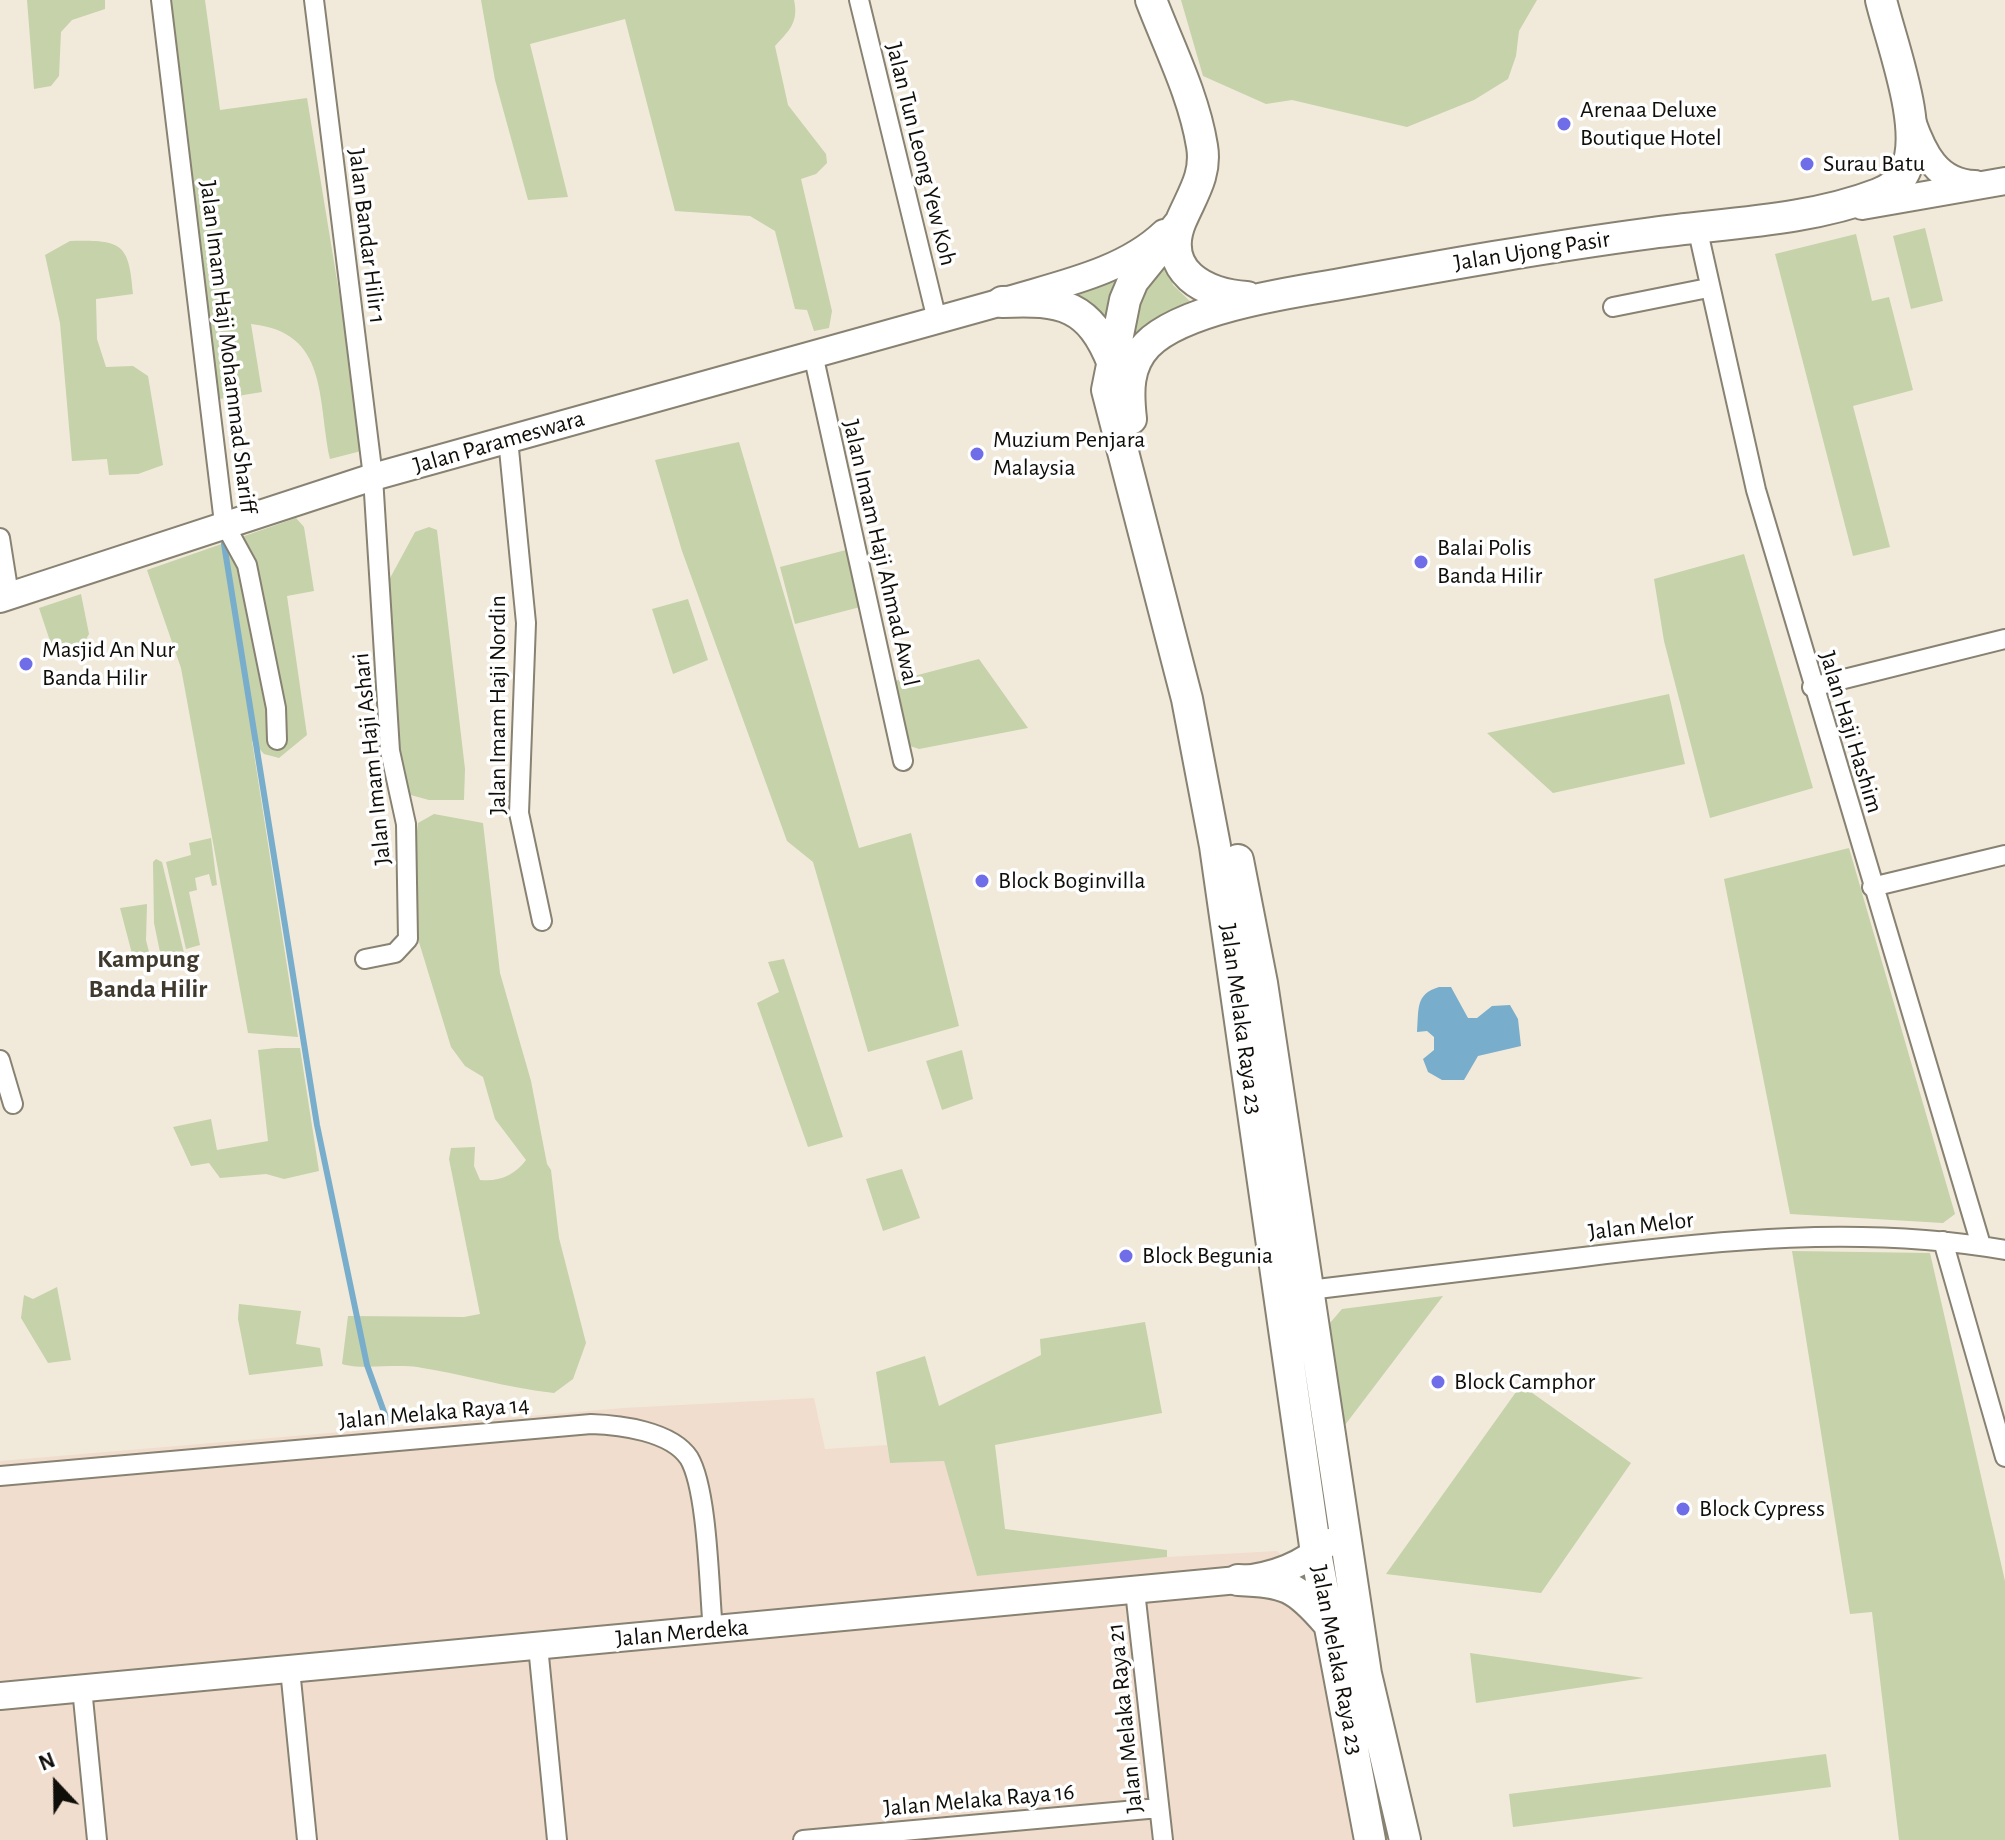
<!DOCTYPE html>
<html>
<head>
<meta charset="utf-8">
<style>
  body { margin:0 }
  #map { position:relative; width:2005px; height:1840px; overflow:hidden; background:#f1eada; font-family:"Alegreya Sans",sans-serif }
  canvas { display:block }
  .north { position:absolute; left:16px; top:1744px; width:80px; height:80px; -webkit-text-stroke:6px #fff; paint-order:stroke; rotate:338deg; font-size:22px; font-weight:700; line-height:32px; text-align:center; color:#100e09 }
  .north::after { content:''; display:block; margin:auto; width:28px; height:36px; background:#100e09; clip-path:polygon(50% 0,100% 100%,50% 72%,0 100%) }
</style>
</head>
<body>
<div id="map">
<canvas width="2005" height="1840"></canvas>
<div class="north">N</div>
</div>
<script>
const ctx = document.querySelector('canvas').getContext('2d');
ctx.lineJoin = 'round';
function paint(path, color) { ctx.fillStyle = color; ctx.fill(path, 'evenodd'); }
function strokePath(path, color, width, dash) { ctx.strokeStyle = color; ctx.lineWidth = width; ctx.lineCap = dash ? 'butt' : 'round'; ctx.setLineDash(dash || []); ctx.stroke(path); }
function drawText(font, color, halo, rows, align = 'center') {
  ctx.font = font + ' "Alegreya Sans",sans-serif'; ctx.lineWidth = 7; ctx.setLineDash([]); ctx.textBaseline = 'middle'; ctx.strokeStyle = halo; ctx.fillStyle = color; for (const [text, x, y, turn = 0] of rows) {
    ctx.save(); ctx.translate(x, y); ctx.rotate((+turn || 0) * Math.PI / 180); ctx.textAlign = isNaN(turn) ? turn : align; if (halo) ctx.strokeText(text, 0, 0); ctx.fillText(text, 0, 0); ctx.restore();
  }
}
const commercial = new Path2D(`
  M 814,1398 L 825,1449 L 887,1445 L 890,1463 L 944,1461 L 977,1576 L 1167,1557 L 1277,1551 L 1309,1579 L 1327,1653 L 1353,1840 L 0,1840 L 0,1461 L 623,1408 Z`);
const green = new Path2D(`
  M 27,0 L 105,0 L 105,9 L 72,20 L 61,32 L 59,76 L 51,86 L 34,89 Z
  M 165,0 L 205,0 L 220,110 L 307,98 L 365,450 L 330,459 C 317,398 329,332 251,324 L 262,392 L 213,400 Z
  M 481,0 L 794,0 C 799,22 789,31 775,46 L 788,105 L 826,154 L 827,163 L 816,174 L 801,179 L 832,311 L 829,328 L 814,331 L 807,310 L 795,309 L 775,231 L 750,216 L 675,211 L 625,19 L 530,44 L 568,197 L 528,200 L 495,80 Z
  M 1181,0 L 1537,0 L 1519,31 L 1516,56 L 1508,79 L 1474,100 L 1407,127 L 1292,100 L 1266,104 L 1203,76 Z
  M 1925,228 L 1943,301 L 1911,309 L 1893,236 Z
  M 1856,234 L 1872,301 L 1889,297 L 1913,390 L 1853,406 L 1890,547 L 1853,556 L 1775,254 Z
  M 70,241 C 122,240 129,243 133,294 L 96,299 L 97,339 L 106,367 L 133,366 L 148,376 L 163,465 L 138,474 L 109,475 L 107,459 L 72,461 L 60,323 L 45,255 Z
  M 1166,260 L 1173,285 L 1197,308 L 1125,345 L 1127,315 Z
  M 1132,269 L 1112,323 L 1059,294 Z
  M 739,442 L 859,848 L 911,833 L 959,1026 L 868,1052 L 813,862 L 787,841 L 682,551 L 655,460 Z
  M 296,518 L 304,527 L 314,591 L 287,596 L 307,735 L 279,758 L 264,754 L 252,741 L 298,1037 L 248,1033 L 181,668 L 147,570 Z
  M 429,527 L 437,530 L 465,769 L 464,800 L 429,800 L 407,794 L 396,755 L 389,580 L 415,532 Z
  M 846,550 L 860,607 L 795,624 L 780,567 Z
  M 1744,554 L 1813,788 L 1710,818 L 1664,641 L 1654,579 Z
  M 81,594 L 89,634 L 79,652 L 56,659 L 39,608 Z
  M 688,599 L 708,660 L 673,674 L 652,609 Z
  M 979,659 L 1028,728 L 919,749 L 907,745 L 891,682 Z
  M 1669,694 L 1685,764 L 1553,793 L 1487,733 Z
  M 434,814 L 483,823 L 500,973 L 531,1081 L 547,1164 L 551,1170 L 559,1238 L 586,1343 L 573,1379 L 554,1393 C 507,1388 463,1374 417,1367 C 394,1364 359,1370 342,1364 L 348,1316 L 464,1317 L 480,1314 L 449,1159 L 451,1148 L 475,1147 L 474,1166 L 480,1180 C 499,1182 515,1175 526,1160 L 495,1119 L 483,1077 L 465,1066 L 451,1047 L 415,929 L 414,854 L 418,823 Z
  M 211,838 L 217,885 L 212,886 L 209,874 L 195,878 L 197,890 L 189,892 L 200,945 L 186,949 L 166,862 L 191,855 L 189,843 Z
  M 1849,848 L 1955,1214 L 1943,1223 L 1790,1214 L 1724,879 Z
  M 156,859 L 162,862 L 184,953 L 161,957 L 154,923 L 153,862 Z
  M 147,904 L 146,940 L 151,960 L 135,965 L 120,908 Z
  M 784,959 L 843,1137 L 808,1147 L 757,1003 L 779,992 L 768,962 Z
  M 276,1048 L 300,1048 L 319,1171 L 284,1179 L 266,1174 L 220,1178 L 209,1163 L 191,1166 L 173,1127 L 211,1119 L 217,1150 L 268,1141 L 258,1050 Z
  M 962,1050 L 973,1099 L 942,1110 L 926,1061 Z
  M 902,1169 L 920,1218 L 883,1231 L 866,1179 Z
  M 1792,1251 L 1930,1253 L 2005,1581 L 2005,1840 L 1899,1840 L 1872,1612 L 1850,1614 Z
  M 57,1287 L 71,1360 L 48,1363 L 21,1318 L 24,1295 L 33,1299 Z
  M 1443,1296 L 1345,1425 L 1344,1425 L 1330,1323 L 1342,1309 Z
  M 239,1304 L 301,1311 L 296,1344 L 320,1348 L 323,1366 L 249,1375 L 238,1319 Z
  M 1145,1322 L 1162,1413 L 995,1445 L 1005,1529 L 1167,1550 L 1167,1557 L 977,1576 L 944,1461 L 890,1463 L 876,1372 L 925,1356 L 939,1406 L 1041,1355 L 1040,1339 Z
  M 1521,1385 L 1631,1463 L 1541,1593 L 1386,1574 Z
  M 1470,1653 L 1644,1678 L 1476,1703 Z
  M 1826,1754 L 1831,1787 L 1513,1827 L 1509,1794 Z`);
const water = new Path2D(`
  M 1439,987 L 1451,987 L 1468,1018 L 1477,1018 L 1492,1006 L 1510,1005 L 1518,1019 L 1521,1046 L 1478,1056 L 1464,1080 L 1442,1080 L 1428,1072 L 1423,1059 L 1434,1050 L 1434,1037 L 1427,1031 L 1417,1032 C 1419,1009 1415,994 1439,987 Z`);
const stream = new Path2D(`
  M 224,544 L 317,1125 L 367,1365 L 388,1423`);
const street = new Path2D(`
  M 161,0 L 224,523 L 247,565 L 276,708 L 277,740
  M 314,0 L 373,477 L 390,751 L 406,824 L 408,939 L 395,953 L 365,959
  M 859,0 L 937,320
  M 1697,227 L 1756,490 L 1981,1245
  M 1613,307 L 1708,288
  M 813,354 L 903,761
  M 508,439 L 526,623 L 519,813 L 542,921
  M 0,538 L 9,595
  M 1812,687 L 2005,639
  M 1872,887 L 2005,855
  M 0,1060 L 13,1104
  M 1943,1241 L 2005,1457
  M 1309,1290 C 1397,1279 1486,1269 1575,1258 C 1718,1240 1861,1225 2005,1250
  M 0,1476 L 591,1424 C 620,1425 671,1431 689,1458 C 708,1490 709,1590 713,1631
  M 1135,1591 L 1163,1840
  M 538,1646 L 557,1840
  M 290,1669 L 307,1840
  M 82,1688 L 97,1840
  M 803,1840 L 1159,1808`);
const secondary = new Path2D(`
  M 1912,121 C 1923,152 1937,183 1975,184
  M 1862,206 L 2005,181
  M 0,599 L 373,477 L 1002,302 C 1056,285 1122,273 1164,233
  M 0,1696 L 1238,1580 C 1275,1576 1301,1566 1329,1542`);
const primary = new Path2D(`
  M 1151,0 C 1169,47 1194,96 1202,146 C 1207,175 1192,195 1181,221 C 1160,271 1205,295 1247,297
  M 1180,223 L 1133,281 L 1125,300 L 1107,390 L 1187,699 L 1215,846 L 1316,1553 L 1370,1840
  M 1002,302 C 1062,299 1090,305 1113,364
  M 1131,419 C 1128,392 1127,366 1147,345 C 1182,309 1286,293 1335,285 C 1440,266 1546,247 1652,233 C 1726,223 1808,221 1878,194 C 1889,190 1900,182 1905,171 C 1926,132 1891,42 1881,0
  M 1238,860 L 1262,983 L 1366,1674 L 1405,1840
  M 1238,1580 C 1286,1582 1296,1586 1327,1622`);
const markers = [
  [1564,124,8,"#6f6de7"],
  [1807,164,8,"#6f6de7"],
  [977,454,8,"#6f6de7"],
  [1421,562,8,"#6f6de7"],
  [26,664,8,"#6f6de7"],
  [982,881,8,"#6f6de7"],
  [1126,1256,8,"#6f6de7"],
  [1438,1382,8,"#6f6de7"],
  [1683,1509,8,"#6f6de7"]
];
const poiNames = [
  ["Arenaa Deluxe",1580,110],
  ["Boutique Hotel",1580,138],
  ["Surau Batu",1823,164],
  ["Muzium Penjara",993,440],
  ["Malaysia",993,468],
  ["Balai Polis",1437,548],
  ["Banda Hilir",1437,576],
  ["Masjid An Nur",42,650],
  ["Banda Hilir",42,678],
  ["Block Boginvilla",998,881],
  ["Block Begunia",1142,1256],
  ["Block Camphor",1454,1382],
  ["Block Cypress",1699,1509]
];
const streetNames = [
  ["Jalan Tun Leong Yew Koh",921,154,76],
  ["Jalan Bandar Hilir 1",367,236,83],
  ["Jalan Ujong Pasir",1532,251,-9],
  ["Jalan Imam Haji Mohammad Shariff",228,347,83],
  ["Jalan Parameswara",499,442,-16],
  ["Jalan Imam Haji Ahmad Awal",881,553,77],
  ["Jalan Imam Haji Nordin",498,705,-90],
  ["Jalan Haji Hashim",1851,732,73],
  ["Jalan Imam Haji Ashari",372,759,-96],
  ["Jalan Melaka Raya 23",1241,1019,82],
  ["Jalan Melor",1641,1226,-7],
  ["Jalan Melaka Raya 14",434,1413,-5],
  ["Jalan Merdeka",682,1633,-5],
  ["Jalan Melaka Raya 23",1337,1660,79],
  ["Jalan Melaka Raya 21",1125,1718,-96],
  ["Jalan Melaka Raya 16",979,1800,-5]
];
const neighbourhoodNames = [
  ["Kampung",148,959],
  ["Banda Hilir",148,989]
];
paint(commercial, '#f0ddcd');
paint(green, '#c5d2aa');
paint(water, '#79adcc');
strokePath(stream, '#79adcc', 6);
strokePath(street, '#888273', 22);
strokePath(secondary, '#888273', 30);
strokePath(primary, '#888273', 34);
strokePath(street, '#fff', 18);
strokePath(secondary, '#fff', 26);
strokePath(primary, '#fff', 30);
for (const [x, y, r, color] of markers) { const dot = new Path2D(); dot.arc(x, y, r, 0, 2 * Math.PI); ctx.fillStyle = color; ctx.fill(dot); strokePath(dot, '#fff', 3); }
drawText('24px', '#100e09', '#fff', poiNames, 'left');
drawText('24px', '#100e09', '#fff', streetNames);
drawText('bold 26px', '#403a2e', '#fff', neighbourhoodNames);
</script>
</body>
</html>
